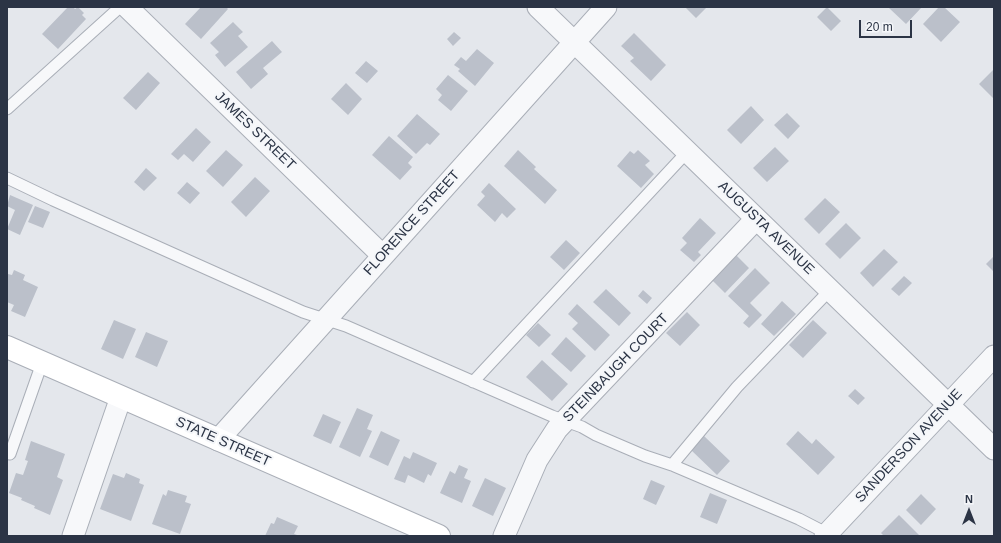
<!DOCTYPE html>
<html>
<head>
<meta charset="utf-8">
<style>
  body { margin:0 }
  #map { position:relative; width:1001px; height:543px; overflow:hidden; background:#e4e7ec; font-family:Arial,sans-serif }
  canvas { display:block }
  .frame { position:absolute; inset:0; border:8px solid #2b3445; pointer-events:none }
  .north { position:absolute; left:949px; top:491px; width:40px; height:40px; -webkit-text-stroke:3px #f4f6f9; paint-order:stroke; rotate:0deg; font-size:11px; font-weight:700; line-height:16px; text-align:center; color:#2b3445 }
  .north::after { content:''; display:block; margin:auto; width:14px; height:18px; background:#2b3445; clip-path:polygon(50% 0,100% 100%,50% 72%,0 100%) }
  .scale { position:absolute; left:859px; top:20px; width:53px; height:18px; box-sizing:border-box; border:2px solid #2b3445; border-top:0; padding-left:5px; font-size:12px; line-height:14px; white-space:nowrap; color:#2b3445; -webkit-text-stroke:3px #f4f6f9; paint-order:stroke }
</style>
</head>
<body>
<div id="map">
<canvas width="1001" height="543"></canvas>
<div class="frame"></div>
<div class="north">N</div>
<div class="scale">20 m</div>
</div>
<script>
const ctx = document.querySelector('canvas').getContext('2d');
ctx.lineJoin = 'round';
function paint(path, color) { ctx.fillStyle = color; ctx.fill(path, 'evenodd'); }
function strokePath(path, color, width, dash) { ctx.strokeStyle = color; ctx.lineWidth = width; ctx.lineCap = dash ? 'butt' : 'round'; ctx.setLineDash(dash || []); ctx.stroke(path); }
function drawText(font, color, halo, rows, align = 'center') {
  ctx.font = font + ' Arial,sans-serif'; ctx.lineWidth = 4; ctx.setLineDash([]); ctx.textBaseline = 'middle'; ctx.strokeStyle = halo; ctx.fillStyle = color; for (const [text, x, y, turn = 0] of rows) {
    ctx.save(); ctx.translate(x, y); ctx.rotate((+turn || 0) * Math.PI / 180); ctx.textAlign = isNaN(turn) ? turn : align; if (halo) ctx.strokeText(text, 0, 0); ctx.fillText(text, 0, 0); ctx.restore();
  }
}
const building = new Path2D(`
  M 68,7 L 73,7 L 75,9 L 78,7 L 84,13 L 82,15 L 86,19 L 58,49 L 42,34 Z
  M 201,7 L 226,7 L 228,9 L 201,39 L 185,24 Z
  M 685,7 L 707,7 L 696,18 Z
  M 827,7 L 841,21 L 831,31 L 817,17 Z
  M 890,7 L 922,7 L 906,24 L 889,8 Z
  M 939,7 L 944,7 L 960,22 L 941,42 L 923,24 Z
  M 233,22 L 243,32 L 238,36 L 248,47 L 225,67 L 215,55 L 219,52 L 210,43 Z
  M 454,32 L 461,38 L 453,46 L 447,39 Z
  M 634,33 L 666,65 L 651,81 L 630,61 L 634,58 L 621,46 Z
  M 272,41 L 282,52 L 263,68 L 268,74 L 251,89 L 236,72 Z
  M 477,49 L 494,63 L 475,86 L 458,71 L 460,69 L 454,65 L 461,57 L 466,61 Z
  M 366,61 L 378,71 L 367,83 L 355,73 Z
  M 994,69 L 994,99 L 979,84 Z
  M 148,72 L 160,83 L 136,110 L 123,98 Z
  M 448,75 L 468,91 L 451,111 L 438,100 L 442,95 L 436,89 Z
  M 346,83 L 362,99 L 348,115 L 331,99 Z
  M 751,106 L 764,120 L 741,144 L 727,130 Z
  M 787,113 L 800,126 L 788,139 L 774,125 Z
  M 417,114 L 440,134 L 430,145 L 427,143 L 416,154 L 397,136 Z
  M 196,128 L 211,142 L 193,162 L 184,154 L 178,160 L 171,154 Z
  M 389,136 L 413,157 L 408,163 L 412,167 L 400,180 L 372,155 Z
  M 775,147 L 789,161 L 767,182 L 753,168 Z
  M 226,150 L 243,165 L 223,187 L 206,171 Z
  M 518,150 L 536,167 L 534,169 L 557,190 L 545,204 L 504,166 Z
  M 638,150 L 650,161 L 645,165 L 654,174 L 641,188 L 617,166 L 630,151 L 634,154 Z
  M 146,168 L 157,178 L 144,191 L 134,182 Z
  M 255,177 L 270,191 L 246,217 L 231,202 Z
  M 187,182 L 200,193 L 190,204 L 177,193 Z
  M 489,183 L 516,209 L 507,218 L 502,213 L 495,222 L 477,205 L 485,196 L 481,192 Z
  M 10,195 L 33,205 L 20,235 L 7,229 L 15,210 L 7,206 Z
  M 825,198 L 840,212 L 819,234 L 804,219 Z
  M 35,206 L 50,212 L 43,228 L 28,222 Z
  M 700,218 L 716,233 L 698,252 L 701,255 L 694,262 L 680,250 L 687,243 L 682,238 Z
  M 846,223 L 861,238 L 840,259 L 825,244 Z
  M 566,240 L 580,253 L 564,270 L 550,257 Z
  M 884,249 L 898,262 L 873,287 L 860,273 Z
  M 734,253 L 749,268 L 725,293 L 710,278 Z
  M 994,256 L 994,272 L 986,264 Z
  M 755,268 L 770,283 L 750,303 L 762,315 L 749,328 L 743,323 L 749,316 L 728,296 Z
  M 14,270 L 25,275 L 23,280 L 38,287 L 25,317 L 11,311 L 14,305 L 7,302 L 7,277 L 8,274 L 12,275 Z
  M 904,276 L 912,283 L 899,296 L 891,289 Z
  M 606,289 L 631,313 L 619,326 L 593,302 Z
  M 643,290 L 652,298 L 647,304 L 638,296 Z
  M 782,301 L 796,314 L 774,336 L 761,324 Z
  M 577,304 L 610,335 L 595,351 L 572,329 L 578,323 L 568,314 Z
  M 687,312 L 700,325 L 680,346 L 666,333 Z
  M 114,320 L 136,329 L 123,359 L 101,349 Z
  M 813,320 L 827,333 L 803,358 L 789,345 Z
  M 538,323 L 551,335 L 539,347 L 526,335 Z
  M 146,332 L 168,341 L 157,367 L 135,357 Z
  M 566,337 L 586,356 L 571,372 L 551,354 Z
  M 542,360 L 568,384 L 552,401 L 526,377 Z
  M 855,389 L 865,398 L 858,405 L 848,396 Z
  M 357,408 L 373,415 L 367,429 L 372,431 L 360,457 L 339,447 Z
  M 323,414 L 341,422 L 331,444 L 313,436 Z
  M 381,431 L 400,440 L 388,466 L 369,457 Z
  M 798,431 L 812,444 L 816,439 L 835,457 L 818,475 L 786,444 Z
  M 704,436 L 730,461 L 717,475 L 691,450 Z
  M 31,441 L 65,454 L 57,477 L 63,480 L 50,515 L 34,508 L 35,506 L 21,500 L 22,498 L 9,493 L 16,473 L 23,475 L 28,461 L 25,460 Z
  M 413,452 L 437,463 L 431,476 L 428,474 L 424,483 L 408,475 L 405,483 L 394,479 L 404,456 L 410,459 Z
  M 459,465 L 468,469 L 464,478 L 471,481 L 462,503 L 440,493 L 450,471 L 455,474 Z
  M 126,473 L 140,479 L 139,483 L 144,485 L 131,521 L 100,509 L 113,474 L 124,478 Z
  M 485,478 L 506,488 L 493,516 L 472,506 Z
  M 651,480 L 665,486 L 656,505 L 643,499 Z
  M 168,490 L 187,496 L 185,502 L 191,504 L 180,534 L 152,524 L 163,494 L 166,496 Z
  M 710,493 L 727,500 L 717,524 L 700,517 Z
  M 921,494 L 936,509 L 921,525 L 906,510 Z
  M 899,515 L 919,535 L 917,536 L 884,536 L 881,533 Z
  M 277,517 L 298,526 L 294,534 L 300,536 L 265,536 L 271,523 L 274,524 Z`);
const service = new Path2D(`
  M 7,109 L 120,7
  M 7,178 L 53,200 L 303,312 L 346,326 L 552,416 L 582,427 L 596,435 L 645,456 L 672,465 L 799,519 L 830,535
  M 473,382 L 687,152
  M 10,454 L 42,363
  M 672,465 L 737,387 L 830,290`);
const minor = new Path2D(`
  M 127,7 L 383,256
  M 538,7 L 994,449
  M 218,440 L 606,7
  M 73,536 L 121,397
  M 504,536 L 537,460 L 557,429 L 756,219
  M 825,536 L 994,356`);
const secondary = new Path2D(`
  M 7,347 L 439,536`);
const streetNames = [
  ["JAMES STREET",255,131,44],
  ["FLORENCE STREET",412,223,-48],
  ["AUGUSTA AVENUE",766,228,44],
  ["STEINBAUGH COURT",616,368,-46],
  ["STATE STREET",223,442,24],
  ["SANDERSON AVENUE",909,446,-47]
];
paint(building, '#bbc0ca');
strokePath(service, '#a9aeb7', 13);
strokePath(minor, '#a9aeb7', 23);
strokePath(secondary, '#a9aeb7', 24);
strokePath(service, '#f7f8fa', 11);
strokePath(minor, '#f7f8fa', 21);
strokePath(secondary, '#fff', 22);
drawText('14px', '#2b3445', '#f4f6f9', streetNames);
</script>
</body>
</html>
